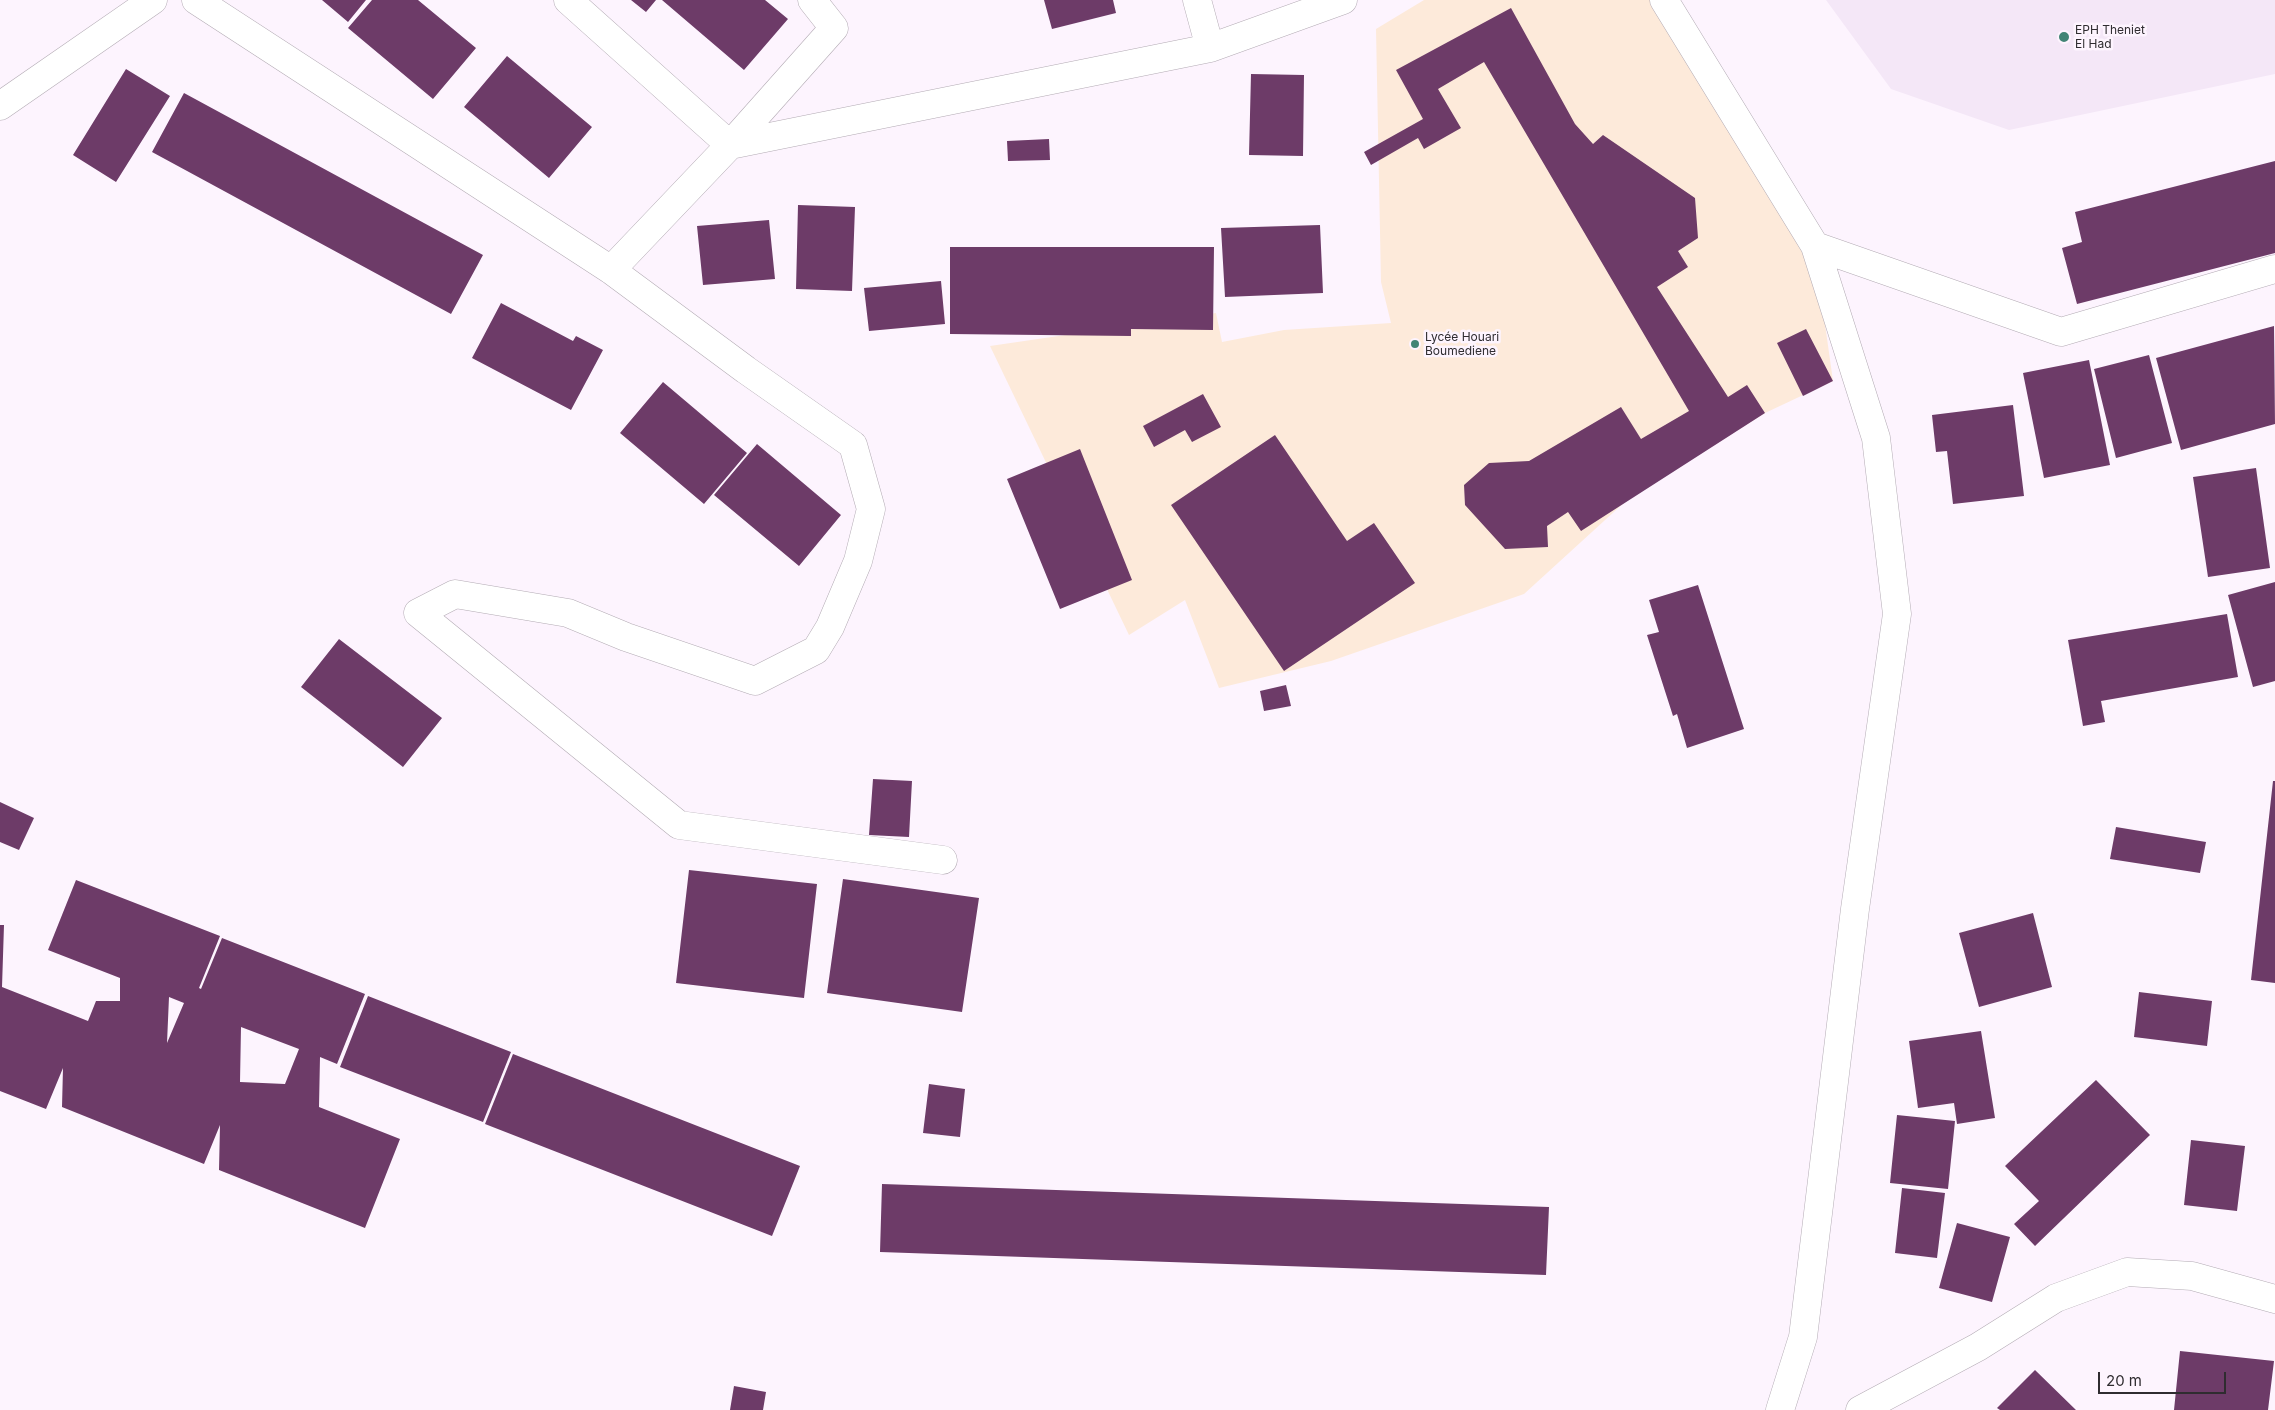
<!DOCTYPE html>
<html>
<head>
<meta charset="utf-8">
<style>
  body { margin:0 }
  #map { position:relative; width:2275px; height:1410px; overflow:hidden; background:#fdf4fe; font-family:Inter,sans-serif }
  canvas { display:block }
  .scale { position:absolute; left:2098px; top:1372px; width:128px; height:22px; box-sizing:border-box; border:2px solid #2f2c30; border-top:0; padding-left:6px; font-size:15px; line-height:18px; white-space:nowrap; color:#2f2c30; -webkit-text-stroke:4px #fdf4fe; paint-order:stroke }
</style>
</head>
<body>
<div id="map">
<canvas width="2275" height="1410"></canvas>
<div class="scale">20 m</div>
</div>
<script>
const ctx = document.querySelector('canvas').getContext('2d');
ctx.lineJoin = 'round';
function paint(path, color) { ctx.fillStyle = color; ctx.fill(path, 'evenodd'); }
function strokePath(path, color, width, dash) { ctx.strokeStyle = color; ctx.lineWidth = width; ctx.lineCap = dash ? 'butt' : 'round'; ctx.setLineDash(dash || []); ctx.stroke(path); }
function drawText(font, color, halo, rows, align = 'center') {
  ctx.font = font + ' Inter,sans-serif'; ctx.lineWidth = 5; ctx.setLineDash([]); ctx.textBaseline = 'middle'; ctx.strokeStyle = halo; ctx.fillStyle = color; for (const [text, x, y, turn = 0] of rows) {
    ctx.save(); ctx.translate(x, y); ctx.rotate((+turn || 0) * Math.PI / 180); ctx.textAlign = isNaN(turn) ? turn : align; if (halo) ctx.strokeText(text, 0, 0); ctx.fillText(text, 0, 0); ctx.restore();
  }
}
const built = new Path2D(`
  M 1826,0 L 2275,0 L 2275,74 L 2009,130 L 1891,89 Z`);
const education = new Path2D(`
  M 1424,0 L 1661,0 L 1814,246 L 1833,381 L 1765,413 L 1627,500 L 1524,594 L 1331,661 L 1219,688 L 1185,600 L 1129,635 L 990,346 L 1216,313 L 1222,342 L 1284,330 L 1391,323 L 1381,282 L 1376,29 Z`);
const building = new Path2D(`
  M 322,0 L 366,0 L 348,22 Z
  M 372,0 L 418,0 L 476,48 L 433,99 L 348,28 Z
  M 631,0 L 656,0 L 646,12 Z
  M 662,0 L 765,0 L 788,19 L 744,70 Z
  M 1044,0 L 1113,0 L 1116,13 L 1052,29 Z
  M 1511,8 L 1575,124 L 1593,144 L 1603,135 L 1695,198 L 1698,238 L 1678,251 L 1688,267 L 1657,287 L 1728,397 L 1747,385 L 1765,413 L 1581,531 L 1568,512 L 1547,526 L 1548,547 L 1505,549 L 1465,505 L 1464,485 L 1489,463 L 1529,461 L 1621,407 L 1641,439 L 1689,411 L 1484,62 L 1438,89 L 1461,128 L 1424,149 L 1418,138 L 1371,165 L 1364,152 L 1423,119 L 1396,70 Z
  M 507,56 L 592,127 L 549,178 L 464,107 Z
  M 126,69 L 170,96 L 116,182 L 73,155 Z
  M 1251,74 L 1304,75 L 1303,156 L 1249,155 Z
  M 184,93 L 483,255 L 451,314 L 152,152 Z
  M 1049,139 L 1050,160 L 1008,161 L 1007,141 Z
  M 2275,161 L 2275,253 L 2077,304 L 2062,248 L 2082,242 L 2075,212 Z
  M 798,205 L 855,207 L 852,291 L 796,289 Z
  M 769,220 L 775,279 L 703,285 L 697,226 Z
  M 1320,225 L 1323,293 L 1225,297 L 1221,228 Z
  M 950,247 L 1214,247 L 1213,330 L 1131,329 L 1131,336 L 950,334 Z
  M 941,281 L 945,324 L 869,331 L 864,288 Z
  M 501,303 L 573,341 L 576,336 L 603,350 L 571,410 L 472,358 Z
  M 2274,326 L 2275,424 L 2181,450 L 2156,358 Z
  M 1806,329 L 1833,381 L 1803,396 L 1777,343 Z
  M 2149,355 L 2172,443 L 2116,458 L 2094,369 Z
  M 2089,360 L 2110,465 L 2044,478 L 2023,373 Z
  M 663,382 L 747,453 L 704,504 L 620,433 Z
  M 1203,394 L 1221,427 L 1192,442 L 1185,430 L 1154,447 L 1143,426 Z
  M 2013,405 L 2024,496 L 1953,504 L 1947,451 L 1936,452 L 1932,415 Z
  M 1275,435 L 1347,541 L 1374,523 L 1415,583 L 1284,671 L 1171,505 Z
  M 757,444 L 841,515 L 799,566 L 714,495 Z
  M 1080,449 L 1132,580 L 1060,609 L 1007,479 Z
  M 2256,468 L 2270,568 L 2208,577 L 2193,477 Z
  M 2275,582 L 2275,681 L 2253,687 L 2228,595 Z
  M 1698,585 L 1744,729 L 1687,748 L 1677,714 L 1673,716 L 1647,635 L 1659,632 L 1649,600 Z
  M 2227,614 L 2238,677 L 2101,701 L 2105,722 L 2083,726 L 2068,640 Z
  M 339,639 L 442,718 L 403,767 L 301,687 Z
  M 1286,685 L 1291,706 L 1264,711 L 1260,691 Z
  M 873,779 L 912,781 L 909,837 L 869,835 Z
  M 2273,781 L 2275,781 L 2275,983 L 2251,980 Z
  M 0,802 L 34,818 L 19,850 L 0,842 Z
  M 2116,827 L 2206,842 L 2200,873 L 2110,859 Z
  M 689,870 L 817,884 L 804,998 L 676,983 Z
  M 843,879 L 979,898 L 962,1012 L 827,993 Z
  M 76,880 L 220,936 L 199,988 L 201,989 L 222,938 L 365,994 L 337,1064 L 320,1057 L 319,1107 L 400,1139 L 365,1228 L 219,1170 L 220,1125 L 204,1164 L 62,1107 L 63,1068 L 46,1109 L 0,1091 L 0,925 L 4,925 L 2,987 L 88,1021 L 96,1001 L 120,1001 L 120,978 L 48,950 ZM 169,997 L 184,1003 L 167,1043 ZM 241,1027 L 299,1049 L 285,1084 L 240,1082 Z
  M 2033,913 L 2052,987 L 1979,1007 L 1959,933 Z
  M 2139,992 L 2212,1001 L 2207,1046 L 2134,1037 Z
  M 368,996 L 511,1052 L 483,1122 L 340,1067 Z
  M 1981,1031 L 1995,1118 L 1957,1124 L 1954,1103 L 1918,1108 L 1909,1041 Z
  M 513,1054 L 800,1166 L 772,1236 L 485,1124 Z
  M 2096,1080 L 2150,1135 L 2035,1246 L 2014,1224 L 2039,1201 L 2005,1166 Z
  M 929,1084 L 965,1089 L 960,1137 L 923,1133 Z
  M 1897,1115 L 1955,1121 L 1948,1189 L 1890,1183 Z
  M 2191,1140 L 2245,1146 L 2237,1211 L 2184,1205 Z
  M 882,1184 L 1549,1207 L 1546,1275 L 880,1252 Z
  M 1902,1188 L 1945,1193 L 1937,1258 L 1895,1253 Z
  M 1957,1223 L 2010,1237 L 1992,1302 L 1939,1288 Z
  M 2180,1351 L 2274,1361 L 2268,1410 L 2174,1410 Z
  M 2035,1370 L 2076,1410 L 2000,1410 L 1997,1408 Z
  M 734,1386 L 766,1392 L 763,1410 L 730,1410 Z`);
const minor = new Path2D(`
  M 196,0 L 611,270 L 746,370 L 853,445 L 871,509 L 858,561 L 830,627 L 816,650 L 755,681 L 626,637 L 568,613 L 455,594 L 418,613 L 679,825 L 943,860
  M 568,0 L 730,145 L 1210,48 L 1343,0
  M 1197,0 L 1210,48
  M 1664,0 L 1815,246 L 1876,438 L 1897,614 L 1855,909 L 1803,1337 L 1780,1410
  M 0,106 L 153,0
  M 1815,246 L 2061,332 L 2275,269
  M 611,270 L 730,145 L 834,28 L 812,0
  M 1860,1410 L 1978,1347 L 2056,1298 L 2127,1272 L 2192,1276 L 2275,1299`);
const markers = [
  [2064,37,6,"#418475"],
  [1415,344,5,"#418475"]
];
const poiNames = [
  ["EPH Theniet",2075,30],
  ["El Had",2075,44],
  ["Lycée Houari",1425,337],
  ["Boumediene",1425,351]
];
paint(built, '#f4e7f7');
paint(education, '#fdeada');
paint(building, '#6d3b68');
strokePath(minor, '#b3abb4', 29);
strokePath(minor, '#fff', 28);
for (const [x, y, r, color] of markers) { const dot = new Path2D(); dot.arc(x, y, r, 0, 2 * Math.PI); ctx.fillStyle = color; ctx.fill(dot); strokePath(dot, '#fdf4fe', 2); }
drawText('12px', '#2f2c30', '#fdf4fe', poiNames, 'left');
</script>
</body>
</html>
